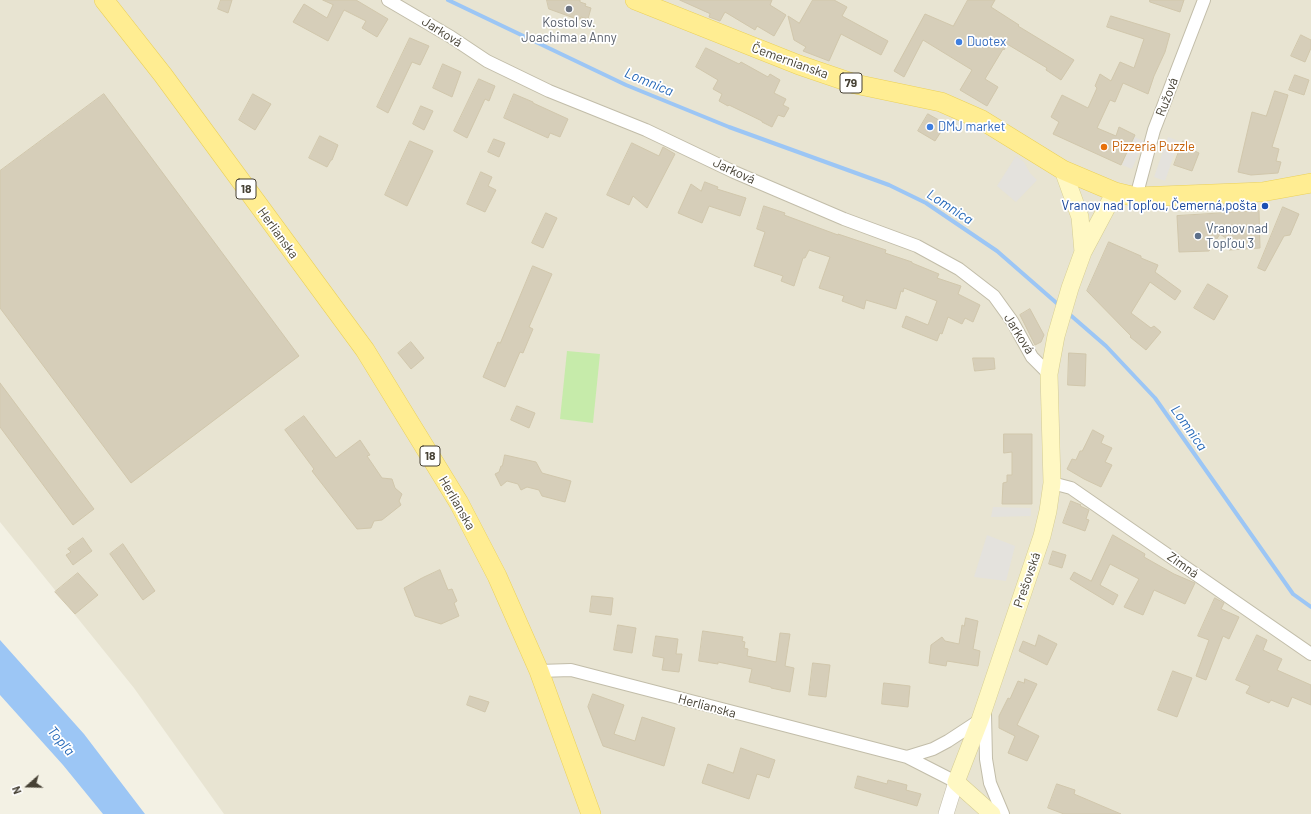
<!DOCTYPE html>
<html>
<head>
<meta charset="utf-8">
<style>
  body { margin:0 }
  #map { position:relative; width:1311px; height:814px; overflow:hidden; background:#f3f1e4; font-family:Barlow,sans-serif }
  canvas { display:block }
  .north { position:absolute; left:8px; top:766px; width:40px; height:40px; -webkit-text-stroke:3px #fff; paint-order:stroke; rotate:250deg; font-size:11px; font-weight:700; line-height:16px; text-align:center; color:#464134 }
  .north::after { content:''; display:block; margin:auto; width:14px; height:18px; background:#464134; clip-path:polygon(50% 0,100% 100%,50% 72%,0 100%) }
</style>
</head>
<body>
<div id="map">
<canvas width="1311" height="814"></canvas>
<div class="north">N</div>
</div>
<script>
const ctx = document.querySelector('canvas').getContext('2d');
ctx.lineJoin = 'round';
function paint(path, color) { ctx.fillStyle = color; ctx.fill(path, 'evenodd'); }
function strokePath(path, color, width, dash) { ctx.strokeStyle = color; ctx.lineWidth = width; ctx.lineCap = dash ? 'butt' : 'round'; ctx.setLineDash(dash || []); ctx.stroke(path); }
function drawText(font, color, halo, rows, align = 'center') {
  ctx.font = font + ' Barlow,sans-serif'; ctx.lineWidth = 3.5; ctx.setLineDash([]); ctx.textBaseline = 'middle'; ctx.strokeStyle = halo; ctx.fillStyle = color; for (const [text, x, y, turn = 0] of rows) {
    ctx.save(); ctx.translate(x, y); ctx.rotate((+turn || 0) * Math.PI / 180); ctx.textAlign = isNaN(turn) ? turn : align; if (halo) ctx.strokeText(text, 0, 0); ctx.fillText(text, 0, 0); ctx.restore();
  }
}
const residential = new Path2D(`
  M 0,0 L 1311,0 L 1311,814 L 224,814 L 134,688 L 0,522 Z`);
const green = new Path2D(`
  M 567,351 L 600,354 L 593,423 L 560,419 Z`);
const parking = new Path2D(`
  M 1134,137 L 1144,141 L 1132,169 L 1122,165 Z
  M 1168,137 L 1179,141 L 1165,181 L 1154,177 Z
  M 1016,156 L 1024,162 L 1030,173 L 1037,180 L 1016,202 L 997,186 Z
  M 993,507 L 1031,508 L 1031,516 L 991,517 Z
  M 987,535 L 1015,546 L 1006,581 L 974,577 Z`);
const water = new Path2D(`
  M 0,640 L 84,734 L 145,814 L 103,814 L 63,765 L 0,695 Z`);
const stream = new Path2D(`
  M 448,0 L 626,85 L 729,127 L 889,185 L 926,203 L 997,251 L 1060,306
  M 1068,313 L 1106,346 L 1155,398 L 1293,594 L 1311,607`);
const building = new Path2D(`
  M 221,0 L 232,0 L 228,13 L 218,9 Z
  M 323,0 L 356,0 L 388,19 L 377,37 L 362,28 L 366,21 L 344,10 L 328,41 L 293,22 L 304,4 L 327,18 L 333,5 Z
  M 547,0 L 580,0 L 580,2 L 586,4 L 585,6 L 591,8 L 588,19 L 581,17 L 580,19 L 574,18 L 549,9 Z
  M 680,0 L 772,0 L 770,5 L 786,15 L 774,36 L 757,26 L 755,30 L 725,12 L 720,21 L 709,17 L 710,14 Z
  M 813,0 L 834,0 L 847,7 L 842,16 L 888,41 L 881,55 L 841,34 L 829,61 L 803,51 L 806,47 L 794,40 L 788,16 L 799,23 Z
  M 968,0 L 995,0 L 991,7 L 1019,25 L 1018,26 L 1074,60 L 1061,80 L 1046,70 L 1047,68 L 1007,44 L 1004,50 L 1003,49 L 985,79 L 998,87 L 987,106 L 960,90 L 972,70 L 923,40 L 904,77 L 894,71 L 925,14 L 953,26 Z
  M 1150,0 L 1184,0 L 1180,12 L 1150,2 Z
  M 1111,16 L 1170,34 L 1165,52 L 1154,76 L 1148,94 L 1123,83 L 1115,102 L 1110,100 L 1097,128 L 1116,136 L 1119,127 L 1135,135 L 1121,165 L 1053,134 L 1059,122 L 1051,117 L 1062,95 L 1088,108 L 1097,88 L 1095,86 L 1100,74 L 1111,81 L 1120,62 L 1134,68 L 1144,39 L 1107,27 Z
  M 1301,35 L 1311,40 L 1311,48 L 1305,62 L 1291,56 Z
  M 410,38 L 429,46 L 420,65 L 412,62 L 388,113 L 377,107 Z
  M 706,48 L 739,64 L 741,62 L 768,77 L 770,74 L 780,80 L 774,93 L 786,99 L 783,105 L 789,108 L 784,117 L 778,115 L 772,127 L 762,122 L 762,121 L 729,105 L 728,106 L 719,101 L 722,94 L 713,89 L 718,80 L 696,67 Z
  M 443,64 L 461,72 L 452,97 L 433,88 Z
  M 1295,75 L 1309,80 L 1304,95 L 1289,90 Z
  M 479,79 L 495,86 L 489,101 L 485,99 L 467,138 L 454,131 Z
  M 1275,91 L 1288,95 L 1272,147 L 1279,149 L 1276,161 L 1281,162 L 1278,173 L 1251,175 L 1238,172 L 1252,112 L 1266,116 Z
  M 104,94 L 299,356 L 131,483 L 0,308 L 0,171 Z
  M 253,94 L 271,104 L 255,130 L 239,120 Z
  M 514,94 L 533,102 L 533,103 L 568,119 L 560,137 L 550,133 L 548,138 L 504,118 Z
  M 421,106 L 433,111 L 424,130 L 413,124 Z
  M 928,114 L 946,124 L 935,141 L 918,131 Z
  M 320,136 L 338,145 L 332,160 L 331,160 L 327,167 L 309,158 Z
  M 494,139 L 505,143 L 499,157 L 488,152 Z
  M 410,141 L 433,151 L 407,206 L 385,195 Z
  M 1183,141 L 1195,146 L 1193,150 L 1199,153 L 1192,171 L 1174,165 Z
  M 632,143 L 659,156 L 663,147 L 675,154 L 647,208 L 633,196 L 629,205 L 607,195 Z
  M 481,172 L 492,177 L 488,186 L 496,190 L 485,212 L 467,204 Z
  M 705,182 L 718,187 L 717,189 L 746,198 L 740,216 L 709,206 L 702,223 L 678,213 L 691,184 L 701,191 Z
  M 764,206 L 785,213 L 784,215 L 838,235 L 838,234 L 886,250 L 885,253 L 912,262 L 912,263 L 939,274 L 937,278 L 961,286 L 958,294 L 980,305 L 973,322 L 965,318 L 962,324 L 948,317 L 942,334 L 940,333 L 937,341 L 902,327 L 906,316 L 928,325 L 937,301 L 904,288 L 903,292 L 901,291 L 896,309 L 866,300 L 864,309 L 842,301 L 844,296 L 819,288 L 830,257 L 809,250 L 805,258 L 803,258 L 794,286 L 781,281 L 783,276 L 754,266 L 765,232 L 757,229 Z
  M 1283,207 L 1299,214 L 1290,235 L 1284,236 L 1265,271 L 1258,268 Z
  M 1259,211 L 1260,248 L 1229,250 L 1233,243 L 1220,234 L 1209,251 L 1179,252 L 1177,216 Z
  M 546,213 L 557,218 L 543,248 L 532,243 Z
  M 1109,242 L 1141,256 L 1141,258 L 1158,265 L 1155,272 L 1181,291 L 1175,300 L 1150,282 L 1131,313 L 1151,328 L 1154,326 L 1161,332 L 1146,350 L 1130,337 L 1131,336 L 1087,291 Z
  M 533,266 L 552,274 L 529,327 L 533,329 L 523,353 L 520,352 L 505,387 L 483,377 L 498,342 L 500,343 Z
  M 1208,284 L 1228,296 L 1214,320 L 1194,308 Z
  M 1030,309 L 1044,335 L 1041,342 L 1035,345 L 1020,315 Z
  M 411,342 L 424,358 L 411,369 L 398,353 Z
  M 1069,353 L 1086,354 L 1085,386 L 1068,385 Z
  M 973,358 L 994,358 L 995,369 L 975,371 Z
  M 0,383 L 94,509 L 73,525 L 0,427 Z
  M 517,406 L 535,413 L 529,428 L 511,420 Z
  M 304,416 L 336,458 L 360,440 L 370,455 L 367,456 L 382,478 L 392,479 L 395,488 L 402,494 L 399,501 L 401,505 L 382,520 L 374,521 L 371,528 L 357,529 L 312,471 L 314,469 L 285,430 Z
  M 1093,430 L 1104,436 L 1101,443 L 1112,448 L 1105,462 L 1112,465 L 1101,487 L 1084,479 L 1067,469 L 1072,459 L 1076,460 L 1080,451 L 1082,451 Z
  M 1004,434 L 1032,434 L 1032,504 L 1002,504 L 1003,483 L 1007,482 L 1007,475 L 1012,475 L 1012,452 L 1004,453 Z
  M 505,455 L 536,462 L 542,473 L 571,481 L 565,502 L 542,496 L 539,490 L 527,487 L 521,490 L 518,484 L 507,481 L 501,486 L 495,474 L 499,472 L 501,466 L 502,466 Z
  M 1071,501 L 1081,505 L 1080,506 L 1089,510 L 1086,519 L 1089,520 L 1085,531 L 1063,523 Z
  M 1113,535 L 1145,554 L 1144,557 L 1174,574 L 1195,583 L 1185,604 L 1154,590 L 1143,615 L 1124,607 L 1139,579 L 1110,564 L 1100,585 L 1118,595 L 1113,605 L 1070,579 L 1074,572 L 1091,581 Z
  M 83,538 L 92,551 L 73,565 L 66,555 L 71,552 L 68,549 Z
  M 123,544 L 155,591 L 143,600 L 110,554 Z
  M 1053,551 L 1066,555 L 1062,568 L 1049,564 Z
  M 440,570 L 448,590 L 452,589 L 457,601 L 454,603 L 459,616 L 441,624 L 415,616 L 404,588 L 422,578 Z
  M 78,573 L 98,595 L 75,614 L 55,592 Z
  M 592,596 L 613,598 L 611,615 L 590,612 Z
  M 1215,598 L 1224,603 L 1221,609 L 1239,617 L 1229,639 L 1223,636 L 1206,680 L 1196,676 L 1209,640 L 1198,636 Z
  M 966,618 L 978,621 L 973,649 L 980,651 L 978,666 L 947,661 L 946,666 L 929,663 L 931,645 L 942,637 L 945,641 L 959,644 L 962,625 L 964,626 Z
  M 618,625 L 636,628 L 632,653 L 614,650 Z
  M 703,631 L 743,637 L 742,641 L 745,642 L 744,648 L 748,649 L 747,656 L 776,662 L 780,633 L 790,634 L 785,666 L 794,668 L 790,692 L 771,688 L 771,687 L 749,682 L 752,669 L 718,662 L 718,664 L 699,661 Z
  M 1039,635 L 1057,644 L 1047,665 L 1019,651 L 1023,641 L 1035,646 Z
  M 1257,635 L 1267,640 L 1263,650 L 1282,659 L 1277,670 L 1311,685 L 1311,705 L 1292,697 L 1288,707 L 1271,700 L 1269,703 L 1246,693 L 1250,686 L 1236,680 Z
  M 656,636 L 678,639 L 676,654 L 682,654 L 679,672 L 662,670 L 664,658 L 653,656 Z
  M 813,663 L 830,665 L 826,697 L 809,695 Z
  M 1173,671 L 1192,678 L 1177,717 L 1158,710 Z
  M 1025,679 L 1037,684 L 1017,725 L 1039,736 L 1027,761 L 1008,753 L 1015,736 L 999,728 L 999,716 L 1008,698 L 1010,699 L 1018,681 L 1024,683 Z
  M 884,683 L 910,686 L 908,707 L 882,704 Z
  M 593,694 L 624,705 L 614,734 L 635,741 L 642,717 L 675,728 L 664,766 L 603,746 L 588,707 Z
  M 470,696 L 489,702 L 485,712 L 467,705 Z
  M 741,748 L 775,760 L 769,778 L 757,774 L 749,799 L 702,783 L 708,764 L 733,773 Z
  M 858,776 L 887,784 L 888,780 L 907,785 L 906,790 L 921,794 L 917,806 L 855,788 Z
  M 1057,784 L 1075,790 L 1074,794 L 1121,814 L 1064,814 L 1048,808 Z`);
const minor = new Path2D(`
  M 388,0 L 451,37 L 487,61 L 549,91 L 646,130 L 734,172 L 844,219 L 917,246 L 959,269 L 994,296 L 1012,321 L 1032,357 L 1049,374
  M 1136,197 L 1154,130 L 1204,0
  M 1052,483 L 1071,488 L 1311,654
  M 539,671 L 571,670 L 907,757 L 956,782
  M 985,714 L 986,759 L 990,783 L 1003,814
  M 907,757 L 933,749 L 948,741 L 980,720`);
const tertiary = new Path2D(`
  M 946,814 L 956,782`);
const secondary = new Path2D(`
  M 1063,170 L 1080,217 L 1083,252
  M 992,814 L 956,782 L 980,720 L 1042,536 L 1048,511 L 1052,483 L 1049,374 L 1056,336 L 1070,288 L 1083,252 L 1115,192`);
const primary = new Path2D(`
  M 104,0 L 163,75 L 365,350 L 459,503 L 497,576 L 539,671 L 591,814
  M 635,0 L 799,65 L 855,84 L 941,102 L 982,120 L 1063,170 L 1115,192 L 1136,197 L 1262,192 L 1311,183`);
const markers = [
  [569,9,4,"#6b7280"],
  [959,42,4,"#3f7fe0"],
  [930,127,4,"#3f7fe0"],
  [1104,147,4,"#e8710a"],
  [1265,206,4,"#1a4fb4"],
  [1198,236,4,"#5c6f8a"]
];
const shields = [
  [851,83,22],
  [246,189,20],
  [430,456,20]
];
const shieldNames = [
  ["79",851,83],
  ["18",246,189],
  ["18",430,456]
];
const worshipNames = [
  ["Kostol sv.",569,23],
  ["Joachima a Anny",569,38]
];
const streetNames = [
  ["Jarková",442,32,32],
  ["Čemernianska",790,61,20],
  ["Ružová",1167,97,-69],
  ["Jarková",734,171,25],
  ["Herlianska",278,233,54],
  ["Jarková",1019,334,58],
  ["Herlianska",457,503,60],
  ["Zimná",1183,565,35],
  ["Prešovská",1027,580,-71],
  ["Herlianska",707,706,15]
];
const shopNames = [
  ["Duotex",967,42],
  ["DMJ market",938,127]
];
const foodNames = [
  ["Pizzeria Puzzle",1112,147]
];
const transitNames = [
  ["Vranov nad Topľou, Čemerná,pošta",1257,206]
];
const serviceNames = [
  ["Vranov nad",1206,229],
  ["Topľou 3",1206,244]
];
const waterNames = [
  ["Lomnica",649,82,23],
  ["Lomnica",950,207,33],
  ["Lomnica",1189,428,55],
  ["Topľa",61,741,50]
];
paint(residential, '#e8e4d2');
paint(green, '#c6ebaa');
paint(parking, '#e4e2dd');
paint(water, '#9cc6f5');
strokePath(stream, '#9cc6f5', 4);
paint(building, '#d6ceb9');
strokePath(building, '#d1c7ac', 1);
strokePath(minor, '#c2bda9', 14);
strokePath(tertiary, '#c2bda9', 16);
strokePath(secondary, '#d6cd91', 18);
strokePath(primary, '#ebd15a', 20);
strokePath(minor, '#fff', 12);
strokePath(tertiary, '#fff', 15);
strokePath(secondary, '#fff8c3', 17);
strokePath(primary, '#ffed92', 19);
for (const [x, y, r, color] of markers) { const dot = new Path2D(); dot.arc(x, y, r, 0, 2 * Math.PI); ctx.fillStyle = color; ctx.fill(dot); strokePath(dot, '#fff', 1.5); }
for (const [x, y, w] of shields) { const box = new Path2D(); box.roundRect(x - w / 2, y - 10, w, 20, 3); ctx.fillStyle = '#fff'; ctx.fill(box); strokePath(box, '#464134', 1); }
drawText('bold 12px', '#464134', null, shieldNames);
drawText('13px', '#5b616d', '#fff', worshipNames);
drawText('13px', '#464134', '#fff', streetNames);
drawText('13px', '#366cbe', '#fff', shopNames, 'left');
drawText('13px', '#c56008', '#fff', foodNames, 'left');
drawText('13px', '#164399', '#fff', transitNames, 'right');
drawText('13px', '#4e5e75', '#fff', serviceNames, 'left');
drawText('italic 14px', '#2669b9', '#fff', waterNames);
</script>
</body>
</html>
